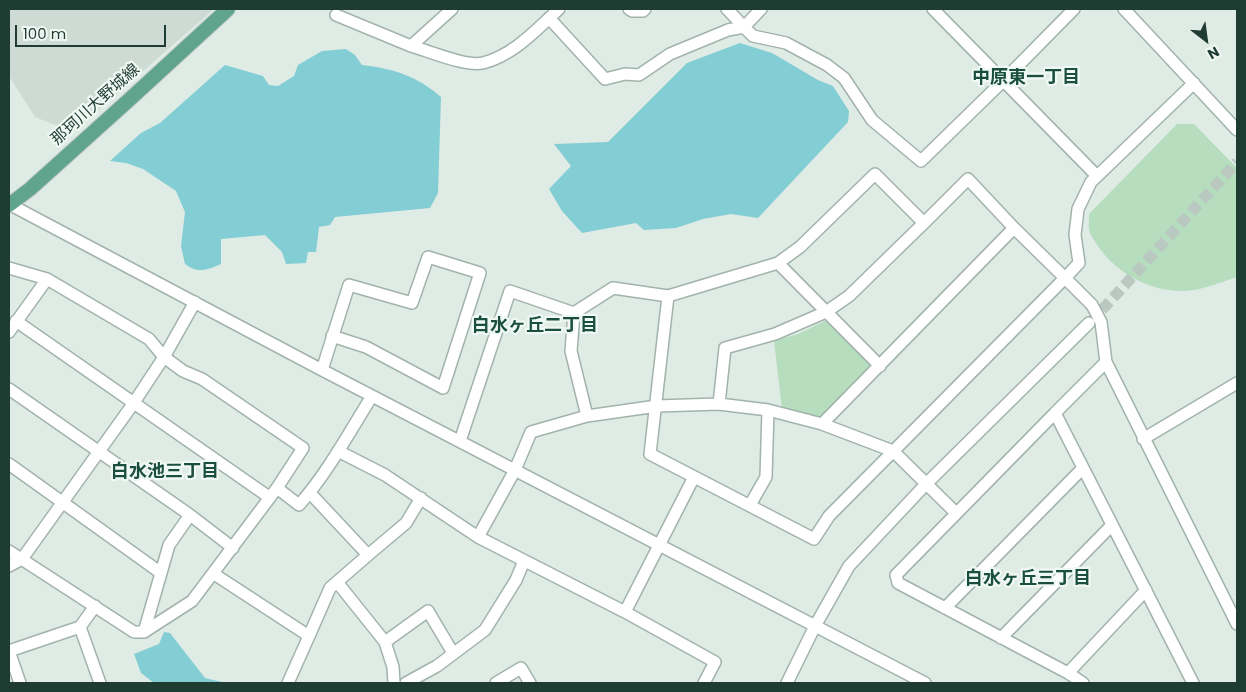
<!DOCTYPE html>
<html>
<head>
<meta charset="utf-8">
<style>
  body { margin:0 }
  #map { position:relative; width:1246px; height:692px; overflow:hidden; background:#dfebe5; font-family:Poppins,sans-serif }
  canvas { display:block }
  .frame { position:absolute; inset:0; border:10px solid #1f3c33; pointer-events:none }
  .north { position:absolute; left:1181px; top:15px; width:50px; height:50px; -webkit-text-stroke:4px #f0f8f3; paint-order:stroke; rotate:150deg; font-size:14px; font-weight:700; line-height:20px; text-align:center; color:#1f3c33 }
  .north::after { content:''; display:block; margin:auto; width:18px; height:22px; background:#1f3c33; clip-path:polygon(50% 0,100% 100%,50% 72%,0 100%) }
  .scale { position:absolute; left:15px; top:25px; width:151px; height:22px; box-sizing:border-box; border:2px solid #1f3c33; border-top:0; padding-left:6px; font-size:15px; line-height:18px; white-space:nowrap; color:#1f3c33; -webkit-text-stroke:4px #f0f8f3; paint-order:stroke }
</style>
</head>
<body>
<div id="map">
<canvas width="1246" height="692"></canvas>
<div class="frame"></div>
<div class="north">N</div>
<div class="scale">100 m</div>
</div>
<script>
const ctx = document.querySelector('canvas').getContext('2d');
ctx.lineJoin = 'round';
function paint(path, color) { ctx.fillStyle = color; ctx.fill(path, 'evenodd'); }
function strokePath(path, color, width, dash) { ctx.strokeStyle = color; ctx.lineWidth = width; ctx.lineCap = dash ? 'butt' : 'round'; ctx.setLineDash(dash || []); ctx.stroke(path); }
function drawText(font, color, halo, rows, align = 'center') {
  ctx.font = font + ' Poppins,"Noto Sans JP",sans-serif'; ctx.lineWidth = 4.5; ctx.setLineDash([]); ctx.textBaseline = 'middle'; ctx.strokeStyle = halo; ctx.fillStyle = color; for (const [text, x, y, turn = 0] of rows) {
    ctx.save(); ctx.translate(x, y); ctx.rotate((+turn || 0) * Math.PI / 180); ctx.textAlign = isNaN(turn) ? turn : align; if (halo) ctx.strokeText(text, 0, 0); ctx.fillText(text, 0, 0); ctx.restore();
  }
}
const built = new Path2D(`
  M 9,9 L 214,9 L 73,132 L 35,117 L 9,76 Z`);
const green = new Path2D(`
  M 1177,124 L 1194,124 L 1237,168 L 1237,277 C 1219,283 1200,291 1181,291 C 1148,291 1113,271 1096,243 C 1094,240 1091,236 1090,233 C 1088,228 1089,220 1089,214 Z
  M 827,320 L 873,366 L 820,418 L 782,409 L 774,341 L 798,334 Z`);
const water = new Path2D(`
  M 740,43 L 772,53 L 818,80 L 833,86 L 849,111 L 848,122 L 758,218 L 731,214 L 703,219 L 676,228 L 644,230 L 636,223 L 582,233 L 562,211 L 549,189 L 571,166 L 554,144 L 608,142 L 687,63 Z
  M 346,49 L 355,55 L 362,65 C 393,69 416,75 441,97 L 438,193 L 430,208 L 335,217 L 330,225 L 319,227 L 316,252 L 308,252 L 306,263 L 286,264 L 282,252 L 265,235 L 221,239 L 221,264 C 207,270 198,274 185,264 L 181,246 L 185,212 L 176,191 L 143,169 L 126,163 L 110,161 L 141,133 L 160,123 L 225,65 L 263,76 L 269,85 L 278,86 L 294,76 L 298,65 L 322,51 Z
  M 164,632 L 170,633 L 205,678 L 226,683 L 154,683 L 141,673 L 134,654 L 159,644 Z`);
const minorTunnel = new Path2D(`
  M 1091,322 L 1237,162`);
const minor = new Path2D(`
  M 629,9 L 632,11 L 643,11 L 645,9
  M 727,9 L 744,27 L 761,9
  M 933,9 L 1097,176
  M 1124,9 L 1237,130
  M 336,15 L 411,46 L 452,9
  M 549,18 L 605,79 L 625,74 L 639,75 L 670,54 L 728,30 L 744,27 L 753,36 L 786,43 L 827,65 L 844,78 L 872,120 L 921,161 L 1003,81 L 1074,9
  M 411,46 C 429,51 466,67 483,63 C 514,55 537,29 559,9
  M 9,204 L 322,370 L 925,683
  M 778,263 L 880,366
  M 9,268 L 47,279 L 149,339 L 164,357 L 183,371 L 202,379 L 303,448 L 277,488 L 192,601 L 144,632
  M 668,296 L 650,454 L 814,539 L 829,516 L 1065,278 L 1014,228 L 968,179 L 924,223
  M 574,313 L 571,351 L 587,416
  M 16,321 L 269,497
  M 9,332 L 47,279
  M 1106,362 L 1237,624
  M 322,370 L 349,285 L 412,303 L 428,257 L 480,273 L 443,388 L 366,347 L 332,336
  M 9,389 L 190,515 L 233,548
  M 1055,413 L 896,575 L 898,583 L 1068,673 L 1083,683
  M 822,424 L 893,451 L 956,513
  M 1143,439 L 1237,383
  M 460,441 L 510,291 L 574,313 L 613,288 L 668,296 L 778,263 L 800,247 L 875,174 L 924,223 L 849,296 L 826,312 L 775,334 L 725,348 L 719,404
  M 338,451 L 385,475 L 478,537 L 625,612 L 715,662 L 704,683
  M 9,464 L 161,573 L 144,632 L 134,632 L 9,551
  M 277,488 L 299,505 C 328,472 349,433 372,396
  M 750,505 L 766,477 L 768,410
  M 478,537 L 515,470 L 531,432 L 587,416 L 657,406 L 719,404 L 768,410 L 822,424 L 1014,228
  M 368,555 L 406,523 L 421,498
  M 9,566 L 22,559 L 133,404 L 164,357 L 195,302
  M 161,573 L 169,545 L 190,515
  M 214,574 L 309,636 L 330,588 L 368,555 L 310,493
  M 337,582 L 385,642 L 393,667 L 394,683
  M 945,608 L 1083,468
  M 625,612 L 694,477
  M 80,627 L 100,683
  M 1001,638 L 1112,525
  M 385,642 L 428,611 L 453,653
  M 9,651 L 80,627 L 95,606
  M 9,651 L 20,683
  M 1068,673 L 1146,590
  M 288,683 L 309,636
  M 406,683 L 437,666 L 485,630 L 516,580 L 524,561
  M 496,683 L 521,668 L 530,683
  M 787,683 L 815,626 L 849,566 L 927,483 L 1089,323
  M 1193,683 L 1055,413 L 1106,362 L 1101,322 L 1092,305 L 1065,278 L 1079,263 L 1075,235 L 1078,209 L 1091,182 L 1194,83`);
const major = new Path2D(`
  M 9,205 L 30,189 L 130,99 L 228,9`);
const streetNames = [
  ["那珂川大野城線",96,105,-42]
];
const neighbourhoodNames = [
  ["中原東一丁目",1026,78],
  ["白水ヶ丘二丁目",535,326],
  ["白水池三丁目",165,472],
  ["白水ヶ丘三丁目",1028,579]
];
paint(built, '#cddbd4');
paint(green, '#b6debe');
paint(water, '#83cdd4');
strokePath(minorTunnel, '#b9c8c1', 11, [11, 5.5]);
strokePath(minor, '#a2b3ac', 14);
strokePath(major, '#c0c8c6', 16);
strokePath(minor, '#fff', 11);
strokePath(major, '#61a48e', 14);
drawText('16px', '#1f3c33', '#f0f8f3', streetNames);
drawText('bold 18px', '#1a4f3f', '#f0f8f3', neighbourhoodNames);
</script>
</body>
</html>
